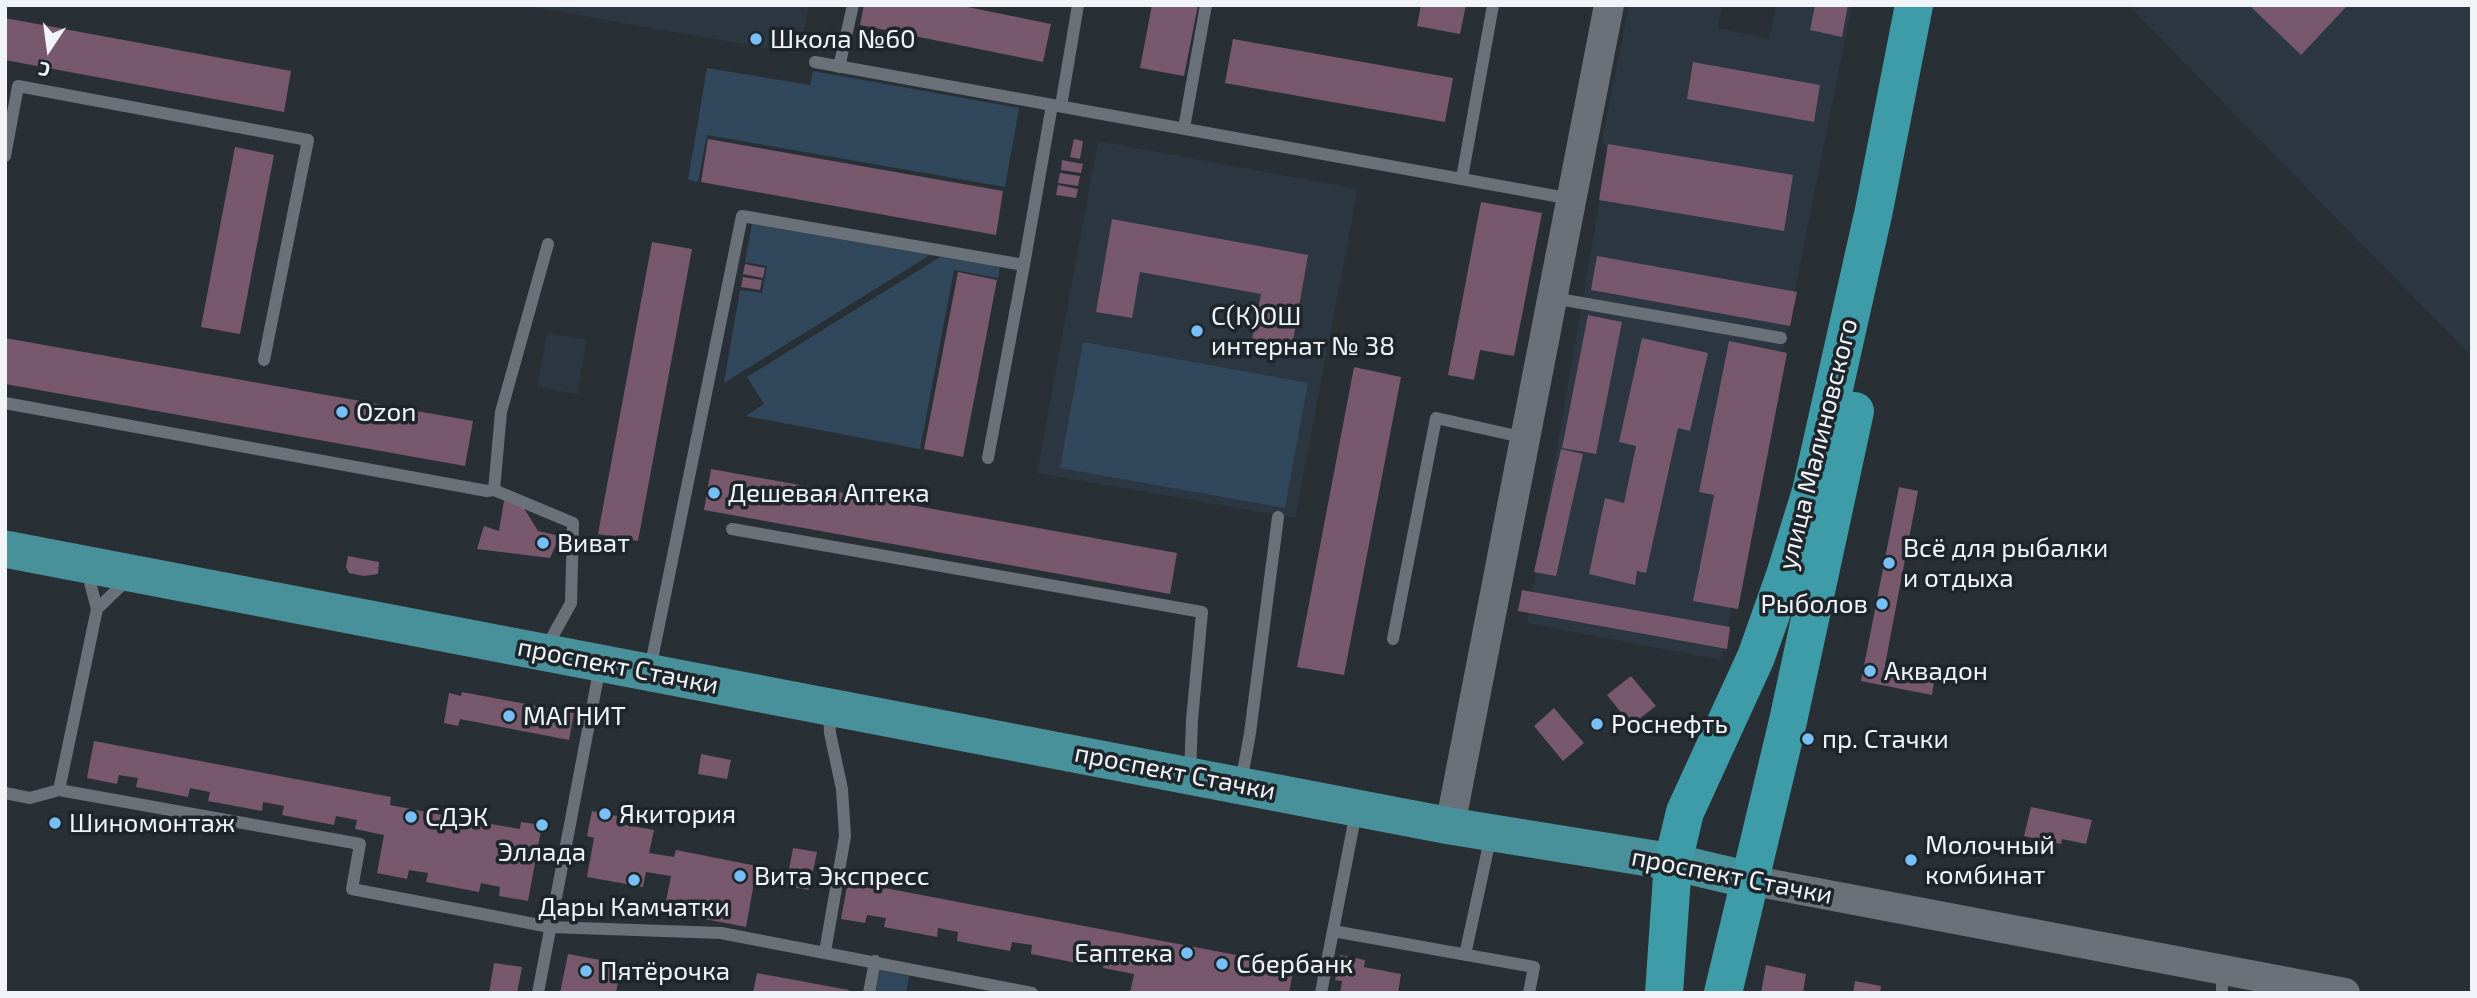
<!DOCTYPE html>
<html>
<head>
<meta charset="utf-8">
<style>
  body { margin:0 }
  #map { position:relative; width:2477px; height:998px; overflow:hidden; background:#293035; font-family:"Exo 2",sans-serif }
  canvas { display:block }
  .frame { position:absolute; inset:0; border:7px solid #f0f4f8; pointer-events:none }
  .north { position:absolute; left:14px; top:14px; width:70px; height:70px; -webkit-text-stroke:5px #1f262b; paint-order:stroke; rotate:193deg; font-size:19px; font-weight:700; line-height:28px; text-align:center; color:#f0f4f8 }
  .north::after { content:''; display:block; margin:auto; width:24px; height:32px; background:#f0f4f8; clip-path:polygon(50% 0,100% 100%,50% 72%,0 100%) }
</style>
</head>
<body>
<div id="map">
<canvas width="2477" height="998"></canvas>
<div class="frame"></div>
<div class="north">С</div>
</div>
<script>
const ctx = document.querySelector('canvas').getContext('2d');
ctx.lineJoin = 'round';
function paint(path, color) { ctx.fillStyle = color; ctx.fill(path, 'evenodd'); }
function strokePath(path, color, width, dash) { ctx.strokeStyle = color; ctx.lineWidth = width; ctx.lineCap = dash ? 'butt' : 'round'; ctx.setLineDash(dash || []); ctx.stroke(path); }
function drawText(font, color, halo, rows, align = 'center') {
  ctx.font = font + ' "Exo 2",sans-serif'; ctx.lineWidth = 7; ctx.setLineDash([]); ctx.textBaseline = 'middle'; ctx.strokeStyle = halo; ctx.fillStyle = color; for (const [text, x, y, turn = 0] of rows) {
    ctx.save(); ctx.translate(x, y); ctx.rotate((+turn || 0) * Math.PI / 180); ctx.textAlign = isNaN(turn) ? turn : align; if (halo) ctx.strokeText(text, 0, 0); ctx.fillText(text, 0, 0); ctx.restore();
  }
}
const built = new Path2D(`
  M 521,5 L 809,5 L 799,54 Z
  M 1629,5 L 1722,5 L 1718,28 L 1769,39 L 1776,5 L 1852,5 L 1721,660 L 1527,623 L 1608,152 L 1602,139 Z
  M 2128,5 L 2472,5 L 2472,357 Z
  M 1098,141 L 1358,189 L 1295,518 L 1037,473 Z
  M 547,333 L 587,340 L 577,394 L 537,387 Z`);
const green = new Path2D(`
  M 707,68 L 810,85 L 813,71 L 1019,108 L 1005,187 L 707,135 L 698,182 L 688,180 Z
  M 752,224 L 930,255 L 724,383 L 740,290 L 762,293 L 767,266 L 745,262 Z
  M 940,257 L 1000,267 L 998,278 L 954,270 L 920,449 L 746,416 L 764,404 L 747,377 Z
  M 1083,342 L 1308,383 L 1285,508 L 1060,468 Z
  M 880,970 L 909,976 L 906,993 L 875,993 Z`);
const building = new Path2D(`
  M 864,5 L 958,5 L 1051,24 L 1043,62 L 860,25 Z
  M 1152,5 L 1198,5 L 1184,76 L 1140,68 Z
  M 1421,5 L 1466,5 L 1460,34 L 1417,26 Z
  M 1815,5 L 1848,5 L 1842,37 L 1810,30 Z
  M 2249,5 L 2348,5 L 2301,55 Z
  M 5,18 L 291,71 L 284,112 L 5,60 Z
  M 1233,39 L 1453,78 L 1445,122 L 1225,83 Z
  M 1693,62 L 1820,85 L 1814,122 L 1687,99 Z
  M 708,139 L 1003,191 L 996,235 L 701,182 Z
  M 1074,139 L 1083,141 L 1080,159 L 1070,157 Z
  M 1608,144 L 1793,175 L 1784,231 L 1599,200 Z
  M 235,147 L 274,155 L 240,334 L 201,327 Z
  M 1062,160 L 1083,164 L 1081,173 L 1061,170 Z
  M 1060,173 L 1080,176 L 1078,186 L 1058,183 Z
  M 1058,185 L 1078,189 L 1076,198 L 1056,195 Z
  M 1481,202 L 1542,213 L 1514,356 L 1480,350 L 1474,380 L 1448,375 Z
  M 1112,219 L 1308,255 L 1292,347 L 1252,340 L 1261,294 L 1140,272 L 1132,318 L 1096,312 Z
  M 652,242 L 692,249 L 638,541 L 598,534 Z
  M 1597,256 L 1797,292 L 1790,326 L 1591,290 Z
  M 745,264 L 765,268 L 763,278 L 743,274 Z
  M 958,272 L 997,280 L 963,457 L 924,449 Z
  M 743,277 L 762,280 L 760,290 L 741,287 Z
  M 1588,315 L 1622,322 L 1596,454 L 1562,448 Z
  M 5,338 L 473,421 L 465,466 L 5,384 Z
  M 1642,338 L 1708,353 L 1690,431 L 1678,428 L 1646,573 L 1637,571 L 1635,585 L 1589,574 L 1605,498 L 1624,503 L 1636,446 L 1619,442 Z
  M 1729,341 L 1787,353 L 1738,609 L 1693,601 L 1714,495 L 1699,492 Z
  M 1354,367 L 1401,377 L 1344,675 L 1297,667 Z
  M 1561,449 L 1583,454 L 1556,576 L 1534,572 Z
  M 711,469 L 1177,553 L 1170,594 L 704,510 Z
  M 1899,487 L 1918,491 L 1885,665 L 1935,675 L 1932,695 L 1861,681 Z
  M 504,501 L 522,505 L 538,531 L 560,536 L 550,558 L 477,549 L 484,526 L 499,531 Z
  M 348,556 L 379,562 L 378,574 L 364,576 L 349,573 L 346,567 Z
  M 1522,590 L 1730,627 L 1727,649 L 1518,611 Z
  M 1631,676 L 1656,706 L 1631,725 L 1607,695 Z
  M 462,692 L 574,713 L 569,740 L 460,719 L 458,726 L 444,723 L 449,693 L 461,696 Z
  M 1554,708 L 1584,743 L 1563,761 L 1534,726 Z
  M 94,741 L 391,797 L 390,805 L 442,815 L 444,807 L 474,813 L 473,821 L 520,829 L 521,822 L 542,825 L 528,901 L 499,896 L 500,887 L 481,883 L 479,892 L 426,882 L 428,873 L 409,870 L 407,879 L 377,873 L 384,835 L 355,829 L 357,820 L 336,816 L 334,825 L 282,815 L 284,806 L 263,802 L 262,811 L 208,801 L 210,792 L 190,788 L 188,797 L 136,787 L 138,778 L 119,775 L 117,784 L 87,778 Z
  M 701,754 L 731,760 L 727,779 L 698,774 Z
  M 2031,807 L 2092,820 L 2086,844 L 2062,839 L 2061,844 L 2024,836 Z
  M 592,811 L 617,816 L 616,823 L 654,830 L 649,853 L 674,857 L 676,850 L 757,866 L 746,927 L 664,911 L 671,876 L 646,872 L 643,887 L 587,877 L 594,838 L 587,836 Z
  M 793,848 L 817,852 L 809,890 L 786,886 Z
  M 848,881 L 1294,966 L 1289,993 L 1130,993 L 1134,974 L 1103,968 L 1105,959 L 1084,955 L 1082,964 L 1031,954 L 1032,945 L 1012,942 L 1010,951 L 957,941 L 958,932 L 938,928 L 937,937 L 884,927 L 886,918 L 867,915 L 865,923 L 841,919 Z
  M 568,954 L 621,964 L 616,993 L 560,993 Z
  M 1340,955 L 1365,960 L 1364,967 L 1401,974 L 1398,993 L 1340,993 L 1342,981 L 1335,980 Z
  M 494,963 L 522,967 L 517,993 L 489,993 Z
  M 1766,965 L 1806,974 L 1803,993 L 1761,993 Z
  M 757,973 L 849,990 L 848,993 L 753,993 Z
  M 1855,981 L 1881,986 L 1880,993 L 1853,993 Z`);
const service = new Path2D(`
  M 815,62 L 1572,199
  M 839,67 L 853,5
  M 1061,106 L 1078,5
  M 1184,128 L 1206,5
  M 5,156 L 18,86 L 308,140 L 264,360
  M 1462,178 L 1493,5
  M 1024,265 L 1052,105
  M 1553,298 L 1781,338
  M 5,403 L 487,491 L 494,490 L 573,523 L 571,603 L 546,648
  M 494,490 L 501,412 L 548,244
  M 732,529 L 1202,612 L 1192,720 L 1190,775
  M 87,571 L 97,609 L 128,579
  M 1393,639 L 1436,418 L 1526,438
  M 650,669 L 742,216 L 1024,265 L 988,458
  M 1241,783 L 1250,733 L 1278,517
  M 59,790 L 97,609
  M 5,793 L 30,798 L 59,790 L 360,844 L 352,889 L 550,927 L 721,933 L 1032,993
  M 1333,931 L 1534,967 L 1529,993
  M 825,952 L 845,836 L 842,789 L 830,733 L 829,710
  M 1465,955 L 1491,835
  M 2222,970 L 2222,993
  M 538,993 L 600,666
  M 869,993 L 875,961
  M 1321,993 L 1356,812`);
const tertiary = new Path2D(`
  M 1450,826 L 1609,5
  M 1749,880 L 2345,993`);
const primary = new Path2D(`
  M 5,549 L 1450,826 L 1673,862 L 1749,880`);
const trunk = new Path2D(`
  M 1664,993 L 1673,862 L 1685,812 L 1756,657 L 1785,575 L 1811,491 L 1874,210 L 1914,5
  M 1723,993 L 1788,721 L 1855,411`);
const markers = [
  [756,39,7,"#78bff7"],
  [1197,331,7,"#78bff7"],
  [342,412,7,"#78bff7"],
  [714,493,7,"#78bff7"],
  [543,543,7,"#78bff7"],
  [1889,563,7,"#78bff7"],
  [1882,604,7,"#78bff7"],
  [1870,671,7,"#78bff7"],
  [509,716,7,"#78bff7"],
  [1597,724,7,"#78bff7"],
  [1808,739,7,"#78bff7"],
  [605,814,7,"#78bff7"],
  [411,817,7,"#78bff7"],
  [55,823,7,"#78bff7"],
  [542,825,7,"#78bff7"],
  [1911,860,7,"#78bff7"],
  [740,876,7,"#78bff7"],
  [634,880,7,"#78bff7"],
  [1187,953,7,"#78bff7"],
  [1222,964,7,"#78bff7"],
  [586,971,7,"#78bff7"]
];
const poiNames = [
  ["Школа №60",770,39],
  ["С(К)ОШ",1211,316],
  ["интернат № 38",1211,346],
  ["Ozon",356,412],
  ["Дешевая Аптека",728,493],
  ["Виват",557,543],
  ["Всё для рыбалки",1903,548],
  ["и отдыха",1903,578],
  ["Рыболов",1868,604,"right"],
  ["Аквадон",1884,671],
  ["МАГНИТ",523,716],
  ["Роснефть",1611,724],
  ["пр. Стачки",1822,739],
  ["Якитория",619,814],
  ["СДЭК",425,817],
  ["Шиномонтаж",69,823],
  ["Молочный",1925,845],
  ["комбинат",1925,875],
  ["Эллада",542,852,"center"],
  ["Вита Экспресс",754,876],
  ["Дары Камчатки",634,907,"center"],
  ["Еаптека",1173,953,"right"],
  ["Сбербанк",1236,964],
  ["Пятёрочка",600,971]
];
const streetNames = [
  ["улица Малиновского",1818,444,-76],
  ["проспект Стачки",618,666,11],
  ["проспект Стачки",1175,772,11],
  ["проспект Стачки",1732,876,11]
];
paint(built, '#2c3742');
paint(green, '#30475c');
paint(building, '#77586d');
strokePath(service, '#6a7178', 12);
strokePath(tertiary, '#6a7178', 30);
strokePath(primary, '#48919b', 37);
strokePath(trunk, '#3d9ca7', 38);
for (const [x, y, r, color] of markers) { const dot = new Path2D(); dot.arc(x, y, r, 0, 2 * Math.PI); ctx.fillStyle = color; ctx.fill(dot); strokePath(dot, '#1f262b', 2.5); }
drawText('26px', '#f0f4f8', '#1f262b', poiNames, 'left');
drawText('26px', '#f0f4f8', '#1f262b', streetNames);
</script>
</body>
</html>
